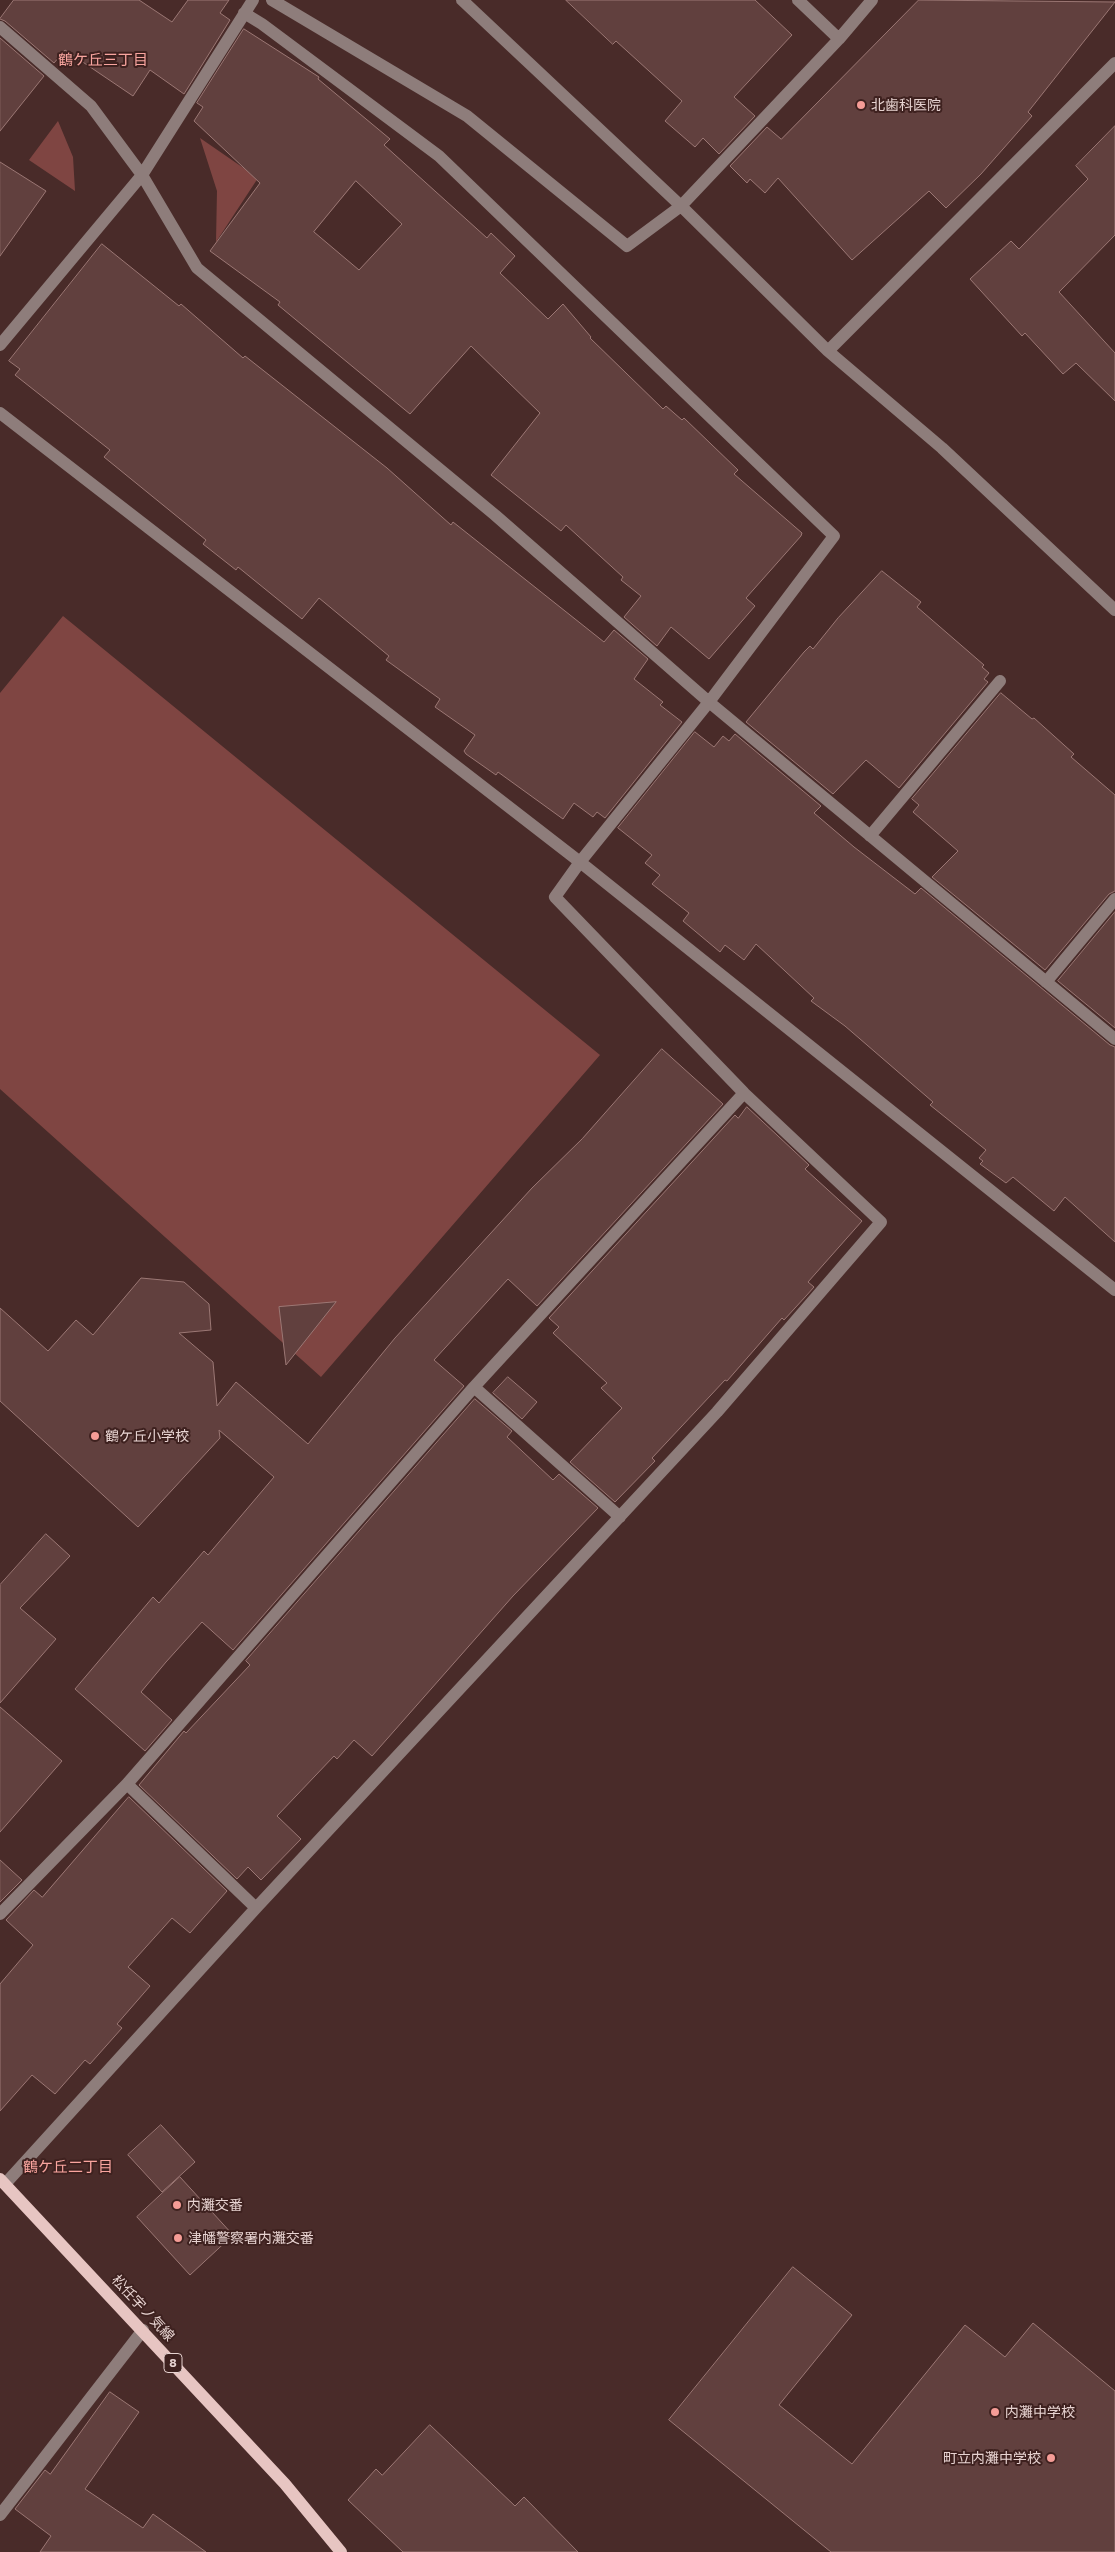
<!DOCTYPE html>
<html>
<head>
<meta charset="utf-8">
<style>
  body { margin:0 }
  canvas { display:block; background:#492b29 }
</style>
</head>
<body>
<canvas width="1115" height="2552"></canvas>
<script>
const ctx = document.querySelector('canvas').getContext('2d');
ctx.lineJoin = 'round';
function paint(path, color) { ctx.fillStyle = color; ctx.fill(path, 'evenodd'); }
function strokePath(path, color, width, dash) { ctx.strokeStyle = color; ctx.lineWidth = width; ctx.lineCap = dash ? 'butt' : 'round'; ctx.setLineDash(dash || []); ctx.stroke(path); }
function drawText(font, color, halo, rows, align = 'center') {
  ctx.font = font + ' Commissioner,"Noto Sans JP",sans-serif'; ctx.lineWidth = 4; ctx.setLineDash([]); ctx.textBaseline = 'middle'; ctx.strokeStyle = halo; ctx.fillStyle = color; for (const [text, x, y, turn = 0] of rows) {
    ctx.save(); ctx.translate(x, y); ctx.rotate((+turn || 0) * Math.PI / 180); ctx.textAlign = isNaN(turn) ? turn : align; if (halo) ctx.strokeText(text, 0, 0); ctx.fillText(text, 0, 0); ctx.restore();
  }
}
const green = new Path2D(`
  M 58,121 L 73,157 L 75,191 L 29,160 Z
  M 200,138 L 258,178 L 216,242 L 217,191 Z
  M 63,616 L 600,1055 L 321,1377 L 0,1089 L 0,693 Z`);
const building = new Path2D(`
  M 14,0 L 139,0 L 172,22 L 188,0 L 229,0 L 220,13 L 230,20 L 184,94 L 150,70 L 133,96 L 65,50 L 54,63 L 5,21 L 0,19 Z
  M 566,0 L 755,0 L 792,35 L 734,97 L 755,116 L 719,154 L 703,138 L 695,147 L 665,121 L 682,101 L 616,41 L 613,44 Z
  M 919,0 L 1115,2 L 1028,112 L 1032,116 L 981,174 L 946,208 L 929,191 L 852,260 L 778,178 L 765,193 L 750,179 L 747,183 L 730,166 L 767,127 L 781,139 Z
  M 244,29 L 319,77 L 318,79 L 390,139 L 384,145 L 487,238 L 491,233 L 515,256 L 500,273 L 548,319 L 563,304 L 591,337 L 590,338 L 663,409 L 666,406 L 682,420 L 684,418 L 738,470 L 734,474 L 802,533 L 801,536 L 746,598 L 755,606 L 709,659 L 671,627 L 657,646 L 624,617 L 641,596 L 621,580 L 623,577 L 566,525 L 561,531 L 491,475 L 540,413 L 471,346 L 410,414 L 278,305 L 280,302 L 210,251 L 260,183 L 194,121 L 203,107 L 197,103 ZM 356,181 L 402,224 L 359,270 L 314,232 Z
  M 0,38 L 44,76 L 0,131 Z
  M 1115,126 L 1115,235 L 1059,292 L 1115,353 L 1115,401 L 1076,363 L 1063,374 L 1025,333 L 1022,336 L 970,279 L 1011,241 L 1019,249 L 1088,179 L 1076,166 Z
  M 0,162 L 46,191 L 0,256 Z
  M 102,244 L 179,306 L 181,304 L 243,358 L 245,356 L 387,468 L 451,525 L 453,522 L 604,642 L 614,630 L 648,659 L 634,679 L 663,702 L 660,705 L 682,722 L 605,818 L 597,812 L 593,817 L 574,803 L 563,819 L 498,772 L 496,775 L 466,754 L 464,751 L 475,735 L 435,707 L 440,699 L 386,660 L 389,656 L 319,598 L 302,619 L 238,567 L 236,570 L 203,544 L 206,540 L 104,457 L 110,450 L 15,375 L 20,369 L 9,361 Z
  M 882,571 L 921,602 L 917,607 L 984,665 L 982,667 L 989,673 L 984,679 L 988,682 L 899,788 L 866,760 L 833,794 L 746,722 L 804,652 L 810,646 L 813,649 L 838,618 Z
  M 1001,693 L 1032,719 L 1034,718 L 1074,754 L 1071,757 L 1115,795 L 1115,891 L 1109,894 L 1045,970 L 932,877 L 958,851 L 913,812 L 919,805 L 912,799 Z
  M 695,732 L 714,747 L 723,736 L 729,741 L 735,734 L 821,806 L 814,813 L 854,847 L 915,894 L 921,888 L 1110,1045 L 1115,1047 L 1115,1242 L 1065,1197 L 1054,1211 L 1013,1177 L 1006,1183 L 980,1164 L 983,1161 L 979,1158 L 986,1150 L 930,1105 L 933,1102 L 845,1026 L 811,1001 L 814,998 L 756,944 L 744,960 L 725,945 L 720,952 L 683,921 L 689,913 L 652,884 L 660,875 L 645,863 L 652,855 L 618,828 Z
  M 1115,912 L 1115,1028 L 1058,981 Z
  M 662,1049 L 723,1104 L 537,1306 L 508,1279 L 434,1360 L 464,1386 L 233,1650 L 202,1622 L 166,1662 L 141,1692 L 172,1720 L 145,1751 L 75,1689 L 153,1597 L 159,1603 L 204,1551 L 208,1555 L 274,1477 L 219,1430 L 220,1438 L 138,1527 L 0,1401 L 0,1308 L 48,1351 L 76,1320 L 93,1335 L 141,1278 L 184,1282 L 209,1304 L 211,1330 L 179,1333 L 213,1362 L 217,1406 L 236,1382 L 308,1444 L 395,1338 L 532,1188 L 582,1139 Z
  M 747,1107 L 809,1165 L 805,1169 L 862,1221 L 808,1282 L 814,1287 L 806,1296 L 784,1320 L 782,1318 L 727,1381 L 725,1380 L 652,1458 L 655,1461 L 615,1502 L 570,1462 L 622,1408 L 601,1388 L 607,1383 L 553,1333 L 559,1327 L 549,1318 L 735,1115 L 738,1118 Z
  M 336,1302 L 286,1365 L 279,1307 Z
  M 508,1377 L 537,1402 L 522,1419 L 493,1393 Z
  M 475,1399 L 512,1431 L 507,1437 L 553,1480 L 559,1474 L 598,1508 L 513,1596 L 372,1756 L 354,1740 L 337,1759 L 334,1756 L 277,1816 L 301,1839 L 261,1880 L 248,1867 L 237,1879 L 139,1785 L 184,1731 L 186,1733 L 250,1665 L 246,1661 Z
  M 46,1534 L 70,1556 L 20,1608 L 56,1639 L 0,1703 L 0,1585 Z
  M 0,1707 L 62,1761 L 0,1832 Z
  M 129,1797 L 227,1891 L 190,1933 L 172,1918 L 128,1967 L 150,1986 L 117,2024 L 122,2028 L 90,2064 L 85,2060 L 55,2094 L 32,2075 L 0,2111 L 0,1984 L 33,1945 L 6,1920 L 34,1890 L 42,1897 Z
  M 0,1860 L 22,1880 L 0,1902 Z
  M 161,2125 L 195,2162 L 162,2192 L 128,2155 Z
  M 180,2177 L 233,2235 L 190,2275 L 137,2217 Z
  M 793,2267 L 852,2315 L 779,2405 L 852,2464 L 965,2325 L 1005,2357 L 1033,2323 L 1115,2391 L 1115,2552 L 831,2552 L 669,2420 Z
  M 110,2392 L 139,2412 L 85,2489 L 143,2528 L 153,2514 L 206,2552 L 40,2552 L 51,2536 L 15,2509 L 45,2470 L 50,2474 Z
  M 430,2425 L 515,2506 L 524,2497 L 578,2552 L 403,2552 L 348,2500 L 376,2469 L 382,2475 Z`);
const minor = new Path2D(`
  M 272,0 L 467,116 L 627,246 L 681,206 L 839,39 L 872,0
  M 462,0 L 681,206 L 828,351 L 942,448 L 1115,610
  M 798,0 L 839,39
  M 0,27 L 91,106 L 142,175 L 197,268 L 495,515 L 709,702 L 1115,1039
  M 0,345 L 142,175 L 253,0
  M 828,351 L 1115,63
  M 0,413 L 580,862 L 1115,1290
  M 870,836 L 1000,681
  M 1046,982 L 1115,899
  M 474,1387 L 620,1517
  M 127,1784 L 256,1908
  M 0,1914 L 127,1784 L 474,1387 L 744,1093
  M 5,2184 L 256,1908 L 717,1412 L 881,1222 L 744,1093 L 555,897 L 580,862 L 709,702 L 834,536 L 439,156 L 262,24 L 244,13
  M 0,2515 L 143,2330`);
const major = new Path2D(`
  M 0,2179 L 285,2484 L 341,2552`);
const markers = [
  [861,105,5,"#f59c96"],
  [95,1436,5,"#f59c96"],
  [177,2205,5,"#f59c96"],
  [178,2238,5,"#f59c96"],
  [995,2412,5,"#f59c96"],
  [1051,2458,5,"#f59c96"]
];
const shields = [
  [173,2363,18]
];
const shieldNames = [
  ["8",173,2363]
];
const poiNames = [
  ["北歯科医院",871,105],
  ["鶴ケ丘小学校",105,1436],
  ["内灘交番",187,2205],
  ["津幡警察署内灘交番",188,2238],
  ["内灘中学校",1005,2412],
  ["町立内灘中学校",1041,2458,"right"]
];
const streetNames = [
  ["松任宇ノ気線",143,2308,47]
];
const neighbourhoodNames = [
  ["鶴ケ丘三丁目",103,60],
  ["鶴ケ丘二丁目",68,2167]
];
paint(green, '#7f4542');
paint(building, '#61403e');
strokePath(building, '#9b7774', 1);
strokePath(minor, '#8e7d7b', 12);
strokePath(major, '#e7c5c2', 12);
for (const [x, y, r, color] of markers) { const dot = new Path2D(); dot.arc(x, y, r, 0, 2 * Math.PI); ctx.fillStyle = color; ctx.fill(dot); strokePath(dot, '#3e211f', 2); }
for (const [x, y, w] of shields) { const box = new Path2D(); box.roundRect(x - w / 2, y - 9.5, w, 19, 4); ctx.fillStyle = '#3e211f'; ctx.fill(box); strokePath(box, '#e7d3d1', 1); }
drawText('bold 12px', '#e7d3d1', null, shieldNames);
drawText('14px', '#e7d3d1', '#3e211f', poiNames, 'left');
drawText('14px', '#e7d3d1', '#3e211f', streetNames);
drawText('15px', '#f9a59f', '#3e211f', neighbourhoodNames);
</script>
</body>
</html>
